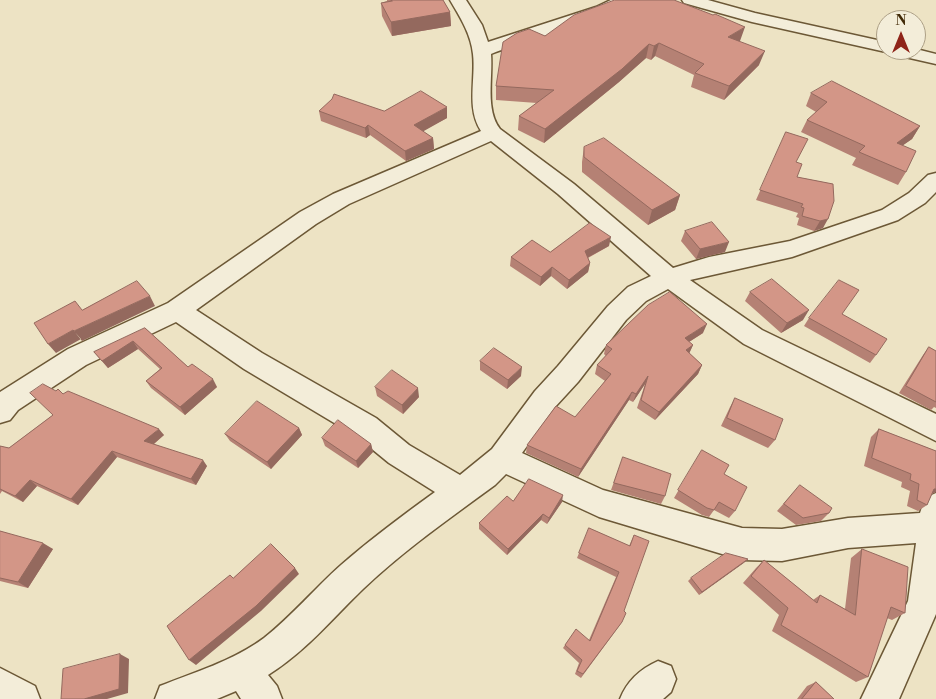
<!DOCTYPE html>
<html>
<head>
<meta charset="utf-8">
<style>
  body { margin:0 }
  #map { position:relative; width:936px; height:699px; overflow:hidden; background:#ede3c4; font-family:"Libre Bodoni",serif }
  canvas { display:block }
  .north { position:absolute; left:876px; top:10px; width:50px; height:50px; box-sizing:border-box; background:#f3edd9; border:1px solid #ac9f85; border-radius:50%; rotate:0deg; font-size:14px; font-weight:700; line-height:20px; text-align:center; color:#412a07 }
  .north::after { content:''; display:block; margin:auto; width:18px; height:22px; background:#8f2418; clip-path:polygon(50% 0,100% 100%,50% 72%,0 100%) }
</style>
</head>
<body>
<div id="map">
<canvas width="936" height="699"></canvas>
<div class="north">N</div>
</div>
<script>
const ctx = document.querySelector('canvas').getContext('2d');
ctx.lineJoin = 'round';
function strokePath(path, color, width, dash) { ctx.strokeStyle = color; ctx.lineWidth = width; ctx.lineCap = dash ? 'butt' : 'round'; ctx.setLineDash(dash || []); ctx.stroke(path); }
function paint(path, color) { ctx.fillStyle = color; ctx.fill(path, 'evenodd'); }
const minor = new Path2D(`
  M 450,0 L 466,0 L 482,25 L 488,42 L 596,7 L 611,0 L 632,0 C 622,15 516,43 491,54 C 493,77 485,110 500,129 L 574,184 L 673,268 L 709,257 L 790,241 L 882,210 L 909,193 L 928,175 L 936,173 L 936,192 L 925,203 L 898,220 L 792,257 L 690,280 L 762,330 L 936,414 L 936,441 L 744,344 L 668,289 L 646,301 L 626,320 L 578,382 L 555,407 L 522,453 L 603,490 L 742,528 L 782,529 L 848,518 L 920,513 L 925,498 L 936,493 L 936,614 L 899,699 L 861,699 L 908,601 L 916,543 L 848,548 L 782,561 L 742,560 L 599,517 L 506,474 L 495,485 C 450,518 404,550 363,589 C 332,619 305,652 268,675 L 277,686 L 282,699 L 241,699 L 236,691 L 217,699 L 155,699 L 160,686 C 195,672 233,661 264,638 C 292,616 315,588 341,565 C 371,539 403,515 435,492 L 389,463 L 356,436 L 244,369 L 176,322 L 86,365 L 18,410 L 10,420 L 0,423 L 0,392 L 68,349 L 168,303 L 300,212 L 333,194 L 481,131 C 466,108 476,79 473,54 C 471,34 460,17 450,0 ZM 491,141 L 558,194 L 651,276 L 628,287 L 608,306 L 558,366 L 535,391 L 492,449 L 460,475 L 409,445 L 376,418 L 262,353 L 196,310 L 316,224 L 349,204 Z
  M 682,0 L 708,0 L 755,13 L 886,42 L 886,50 L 916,49 L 936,54 L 936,64 L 892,54 L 890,51 L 886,52 L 752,22 L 684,3 Z
  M 658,661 L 671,666 L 676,679 L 671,692 L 663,699 L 620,699 C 627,681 640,669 658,661 Z
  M 0,668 L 35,686 L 40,699 L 0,699 Z`);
const wall = new Path2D(`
  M 387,0 L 443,0 L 450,12 L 451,26 L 392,36 L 382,16 L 381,3 L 387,1 Z
  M 545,36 L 740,41 L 739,41 L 759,65 L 724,100 L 691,87 L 694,75 L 655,56 L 651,60 L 646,58 L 619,82 L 544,143 L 518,130 L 519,116 L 537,103 L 496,100 L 496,86 Z
  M 811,93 L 920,126 L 912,139 L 903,145 L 906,172 L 898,185 L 852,165 L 856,158 L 801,132 L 807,120 L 816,112 L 806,106 Z
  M 319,111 L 384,111 L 447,118 L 422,131 L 433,138 L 434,149 L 406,161 L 370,135 L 366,138 L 321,121 Z
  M 786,132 L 796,162 L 797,177 L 833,184 L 823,228 L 814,231 L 797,225 L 799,218 L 796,217 L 798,213 L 756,200 Z
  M 584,147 L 680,195 L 675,210 L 648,225 L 582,172 L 582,162 Z
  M 685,231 L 725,252 L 696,259 L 681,241 Z
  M 609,246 L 588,258 L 590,263 L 588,272 L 567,289 L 551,276 L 540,286 L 510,266 L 511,257 Z
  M 750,292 L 803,320 L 781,333 L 745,301 Z
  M 842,314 L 876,355 L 870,363 L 804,326 L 809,318 Z
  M 145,328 L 188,367 L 217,387 L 185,415 L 151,388 L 146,381 L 160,369 L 138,349 L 108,368 L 94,352 Z
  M 703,333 L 689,342 L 693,345 L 689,353 L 702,365 L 698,374 L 655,420 L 637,408 L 645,384 L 633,402 L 629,400 L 578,477 L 526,453 L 527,445 L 575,417 L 605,381 L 595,374 L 597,365 L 606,356 L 604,354 L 606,345 Z
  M 929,347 L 936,351 L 936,408 L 934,407 L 931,410 L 899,393 L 923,355 Z
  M 480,361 L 521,376 L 507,389 L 480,370 Z
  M 375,387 L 419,397 L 403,414 L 377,396 Z
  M 56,391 L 164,435 L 154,444 L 207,466 L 196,485 L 117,457 L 78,505 L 37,486 L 23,502 L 2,491 L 0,494 L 0,446 L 9,448 L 53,415 Z
  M 735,398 L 775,440 L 768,448 L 721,426 L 730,407 Z
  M 299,428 L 302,435 L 271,469 L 230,441 L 225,434 Z
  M 879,429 L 936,451 L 936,492 L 932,494 L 927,505 L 918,511 L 907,506 L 910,491 L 901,487 L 902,482 L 864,466 L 871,437 Z
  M 322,438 L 371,444 L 373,452 L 358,468 L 325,446 Z
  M 702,450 L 724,474 L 735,511 L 729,518 L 714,510 L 709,517 L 702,515 L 674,498 Z
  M 623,457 L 665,496 L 661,504 L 611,490 Z
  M 800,485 L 829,513 L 821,521 L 796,525 L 777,511 Z
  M 513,501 L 562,502 L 547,524 L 541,520 L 507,555 L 479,529 L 479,523 Z
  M 589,528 L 629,546 L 634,535 L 622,622 L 581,678 L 575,674 L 579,663 L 563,648 L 565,645 L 589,640 L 616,577 L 577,558 Z
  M 0,531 L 53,549 L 28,588 L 0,581 Z
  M 862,549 L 905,613 L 892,620 L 887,618 L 868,677 L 856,682 L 772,631 L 779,615 L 743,583 L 756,568 L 764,560 L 813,600 L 820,595 L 845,609 L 851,558 Z
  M 745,562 L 699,595 L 688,581 L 691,578 Z
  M 816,682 L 834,699 L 797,699 L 807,686 Z`);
const shadedWall = new Path2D(`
  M 450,12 L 451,26 L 392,36 L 391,22 Z
  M 745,27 L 740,41 L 724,51 L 728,37 Z
  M 659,43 L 655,56 L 651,60 L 654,46 Z
  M 649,44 L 646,58 L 619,82 L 544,143 L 545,129 Z
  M 765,51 L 759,65 L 724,100 L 729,86 Z
  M 447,107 L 447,118 L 415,136 L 414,125 Z
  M 368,125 L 370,135 L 366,138 L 365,128 Z
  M 920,126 L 912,139 L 889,155 L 897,143 Z
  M 433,138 L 434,149 L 406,161 L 405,151 Z
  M 680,195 L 675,210 L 648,225 L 652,210 Z
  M 828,219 L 823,228 L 814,231 L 820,221 Z
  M 611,237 L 609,246 L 583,260 L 585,251 Z
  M 729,242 L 725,252 L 696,259 L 700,249 Z
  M 590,263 L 588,272 L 567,289 L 569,280 Z
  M 552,267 L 551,276 L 540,286 L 541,277 Z
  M 150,296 L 155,306 L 82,341 L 74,331 Z
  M 809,310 L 803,320 L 781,333 L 787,323 Z
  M 707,324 L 703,333 L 681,347 L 685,338 Z
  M 73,330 L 81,339 L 56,353 L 48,344 Z
  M 133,341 L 138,349 L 108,368 L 102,361 Z
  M 693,345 L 689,354 L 686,350 Z
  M 702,365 L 698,374 L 655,420 L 659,412 Z
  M 522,367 L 521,376 L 507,389 L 508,380 Z
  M 648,376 L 645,384 L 633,402 L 636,394 Z
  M 213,379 L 217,387 L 185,415 L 180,407 Z
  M 418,388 L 419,397 L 403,414 L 402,405 Z
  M 632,392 L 629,400 L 578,477 L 581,469 Z
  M 299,428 L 302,435 L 271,469 L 267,462 Z
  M 159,429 L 164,435 L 150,447 L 144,441 Z
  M 371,444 L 373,452 L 358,468 L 356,461 Z
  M 112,451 L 117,457 L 78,505 L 71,499 Z
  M 203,460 L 207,466 L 196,485 L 191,479 Z
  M 30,480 L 37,486 L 23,502 L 15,496 Z
  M 934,489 L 936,489 L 936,492 L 924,496 Z
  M 563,495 L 562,502 L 547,524 L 549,518 Z
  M 543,514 L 541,520 L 507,555 L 508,549 Z
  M 43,543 L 53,549 L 28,588 L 18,582 Z
  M 748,559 L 745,562 L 699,595 L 702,592 Z
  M 295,568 L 299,574 L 261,611 L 196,665 L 189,660 Z
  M 120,654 L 129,659 L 128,693 L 107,699 L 84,699 Z`);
const building = new Path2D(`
  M 391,0 L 443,0 L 450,12 L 391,22 L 381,3 L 392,1 Z
  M 615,0 L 674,0 L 713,15 L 715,14 L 745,27 L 728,37 L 765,51 L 729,86 L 695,73 L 704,64 L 659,43 L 654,46 L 649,44 L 622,69 L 545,129 L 519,116 L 554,90 L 496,86 L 503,42 L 517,33 L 529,29 L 545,36 L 574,15 Z
  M 832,81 L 920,126 L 897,143 L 916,151 L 906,172 L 859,152 L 865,146 L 807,120 L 827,102 L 811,93 Z
  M 421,91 L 447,107 L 414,125 L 433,138 L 405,151 L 368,125 L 365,128 L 319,111 L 332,99 L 334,94 L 384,111 Z
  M 786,132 L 808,139 L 796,162 L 802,164 L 797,177 L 833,184 L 834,201 L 828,219 L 820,221 L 802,216 L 804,208 L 801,207 L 803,204 L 760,190 Z
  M 604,138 L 680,195 L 652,210 L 584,157 L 584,147 Z
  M 712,222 L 729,242 L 700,249 L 685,231 Z
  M 590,223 L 611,237 L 585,251 L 590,263 L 569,280 L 552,267 L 541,277 L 511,257 L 532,240 L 550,252 Z
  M 772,279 L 809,310 L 787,323 L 750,292 Z
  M 839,280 L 859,290 L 842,314 L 887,339 L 876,355 L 809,318 Z
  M 137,281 L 150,296 L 74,331 L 73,330 L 48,344 L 34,323 L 75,301 L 82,310 Z
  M 670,292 L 707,324 L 685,338 L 693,345 L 686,350 L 702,365 L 659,412 L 641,400 L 648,376 L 636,394 L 632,392 L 581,469 L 527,445 L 556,406 L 575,417 L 611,374 L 597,365 L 612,349 L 606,345 L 648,305 Z
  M 145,328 L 188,367 L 192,364 L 213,379 L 180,407 L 146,381 L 162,368 L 133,341 L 102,361 L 94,352 Z
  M 929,347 L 936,351 L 936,402 L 906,386 Z
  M 494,348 L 522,367 L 508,380 L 480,361 Z
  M 392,370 L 418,388 L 402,405 L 375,387 Z
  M 43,384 L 56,391 L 58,389 L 63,394 L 68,391 L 159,429 L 144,441 L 203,460 L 191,479 L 112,451 L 71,499 L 30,480 L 15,496 L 0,489 L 0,446 L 9,448 L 53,415 L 30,393 Z
  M 735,398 L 783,419 L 775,440 L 727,418 Z
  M 257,401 L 299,428 L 267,462 L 225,434 Z
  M 338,420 L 371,444 L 356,461 L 322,438 Z
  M 879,429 L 936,451 L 936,489 L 934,489 L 927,505 L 917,500 L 919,484 L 910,480 L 911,474 L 872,458 Z
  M 702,450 L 729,465 L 724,474 L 747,487 L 735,511 L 719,502 L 714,510 L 707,508 L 678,490 Z
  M 623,457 L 671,474 L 665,496 L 614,483 Z
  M 529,479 L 563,495 L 549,518 L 543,514 L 508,549 L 479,523 L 507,496 L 513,501 Z
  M 800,485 L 832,508 L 829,513 L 803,518 L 784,504 Z
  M 589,528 L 630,546 L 634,535 L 649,541 L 624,611 L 626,613 L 622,622 L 583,674 L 577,671 L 582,660 L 565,645 L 576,629 L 590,641 L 619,572 L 579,553 Z
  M 0,531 L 43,543 L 18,582 L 0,578 Z
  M 271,544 L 295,568 L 256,606 L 189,660 L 167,626 L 230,575 L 233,578 Z
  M 862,549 L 908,567 L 905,613 L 891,607 L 868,677 L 781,625 L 788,608 L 751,576 L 764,560 L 817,603 L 820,595 L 855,615 Z
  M 726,553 L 748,559 L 702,592 L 691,578 Z
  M 120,654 L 119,689 L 84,699 L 61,699 L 63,669 Z
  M 816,682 L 834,699 L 802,699 Z`);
strokePath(minor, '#6c5836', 3);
paint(minor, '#f3edd9');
paint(wall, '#b58174');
paint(shadedWall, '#94695e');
paint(building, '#d39687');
strokePath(building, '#94695e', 1);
</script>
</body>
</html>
